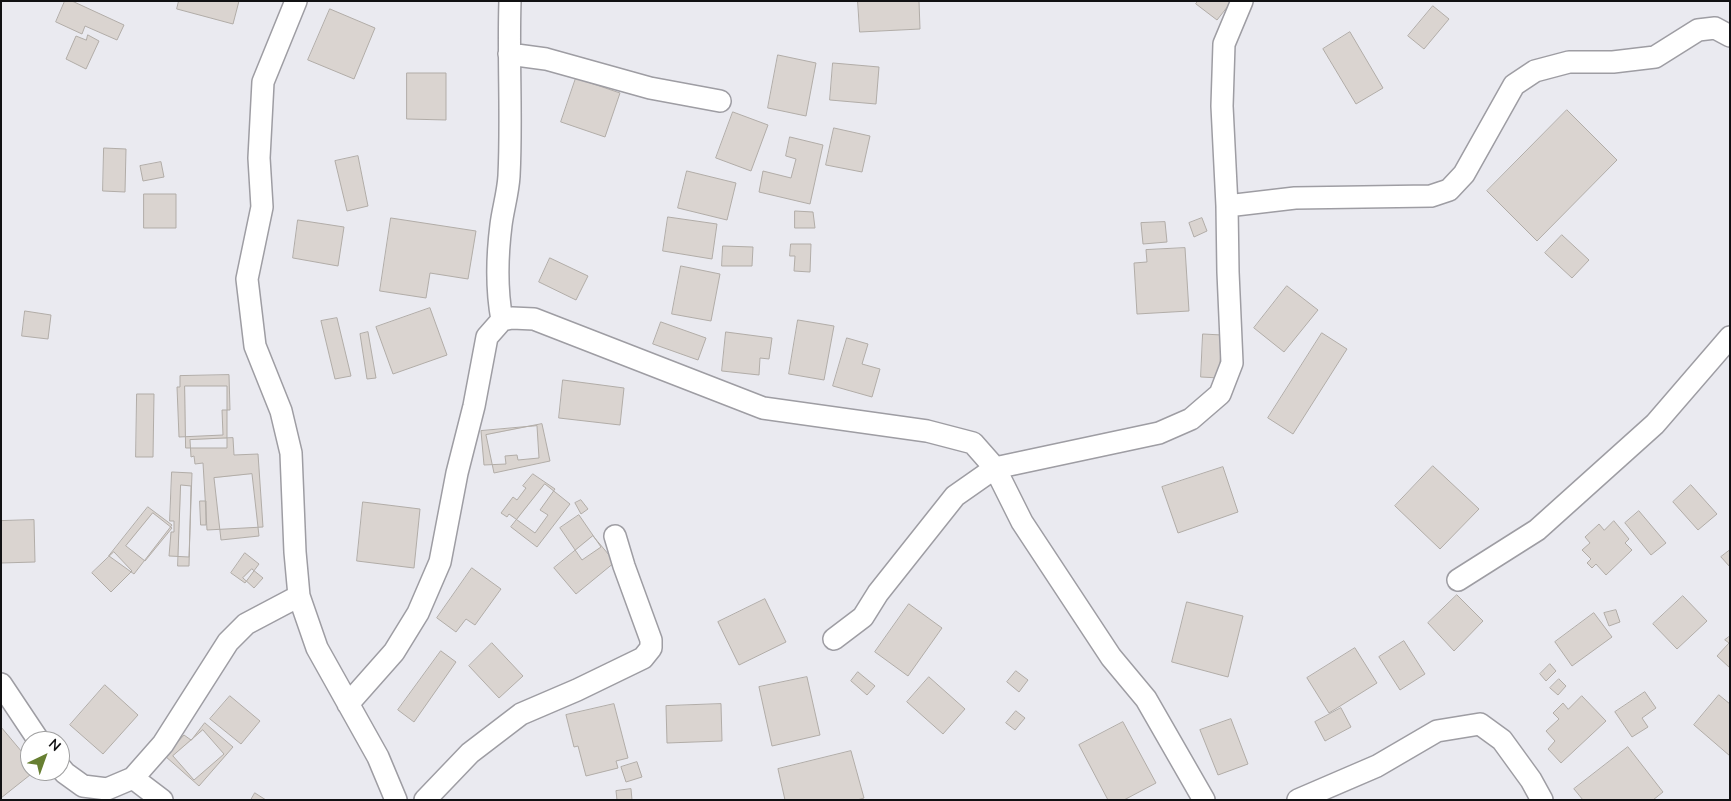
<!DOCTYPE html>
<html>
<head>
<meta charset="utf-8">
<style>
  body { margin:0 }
  #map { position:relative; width:1731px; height:801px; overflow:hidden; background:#eaeaf0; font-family:"Nunito Sans",sans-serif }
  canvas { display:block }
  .frame { position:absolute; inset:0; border:2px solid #111113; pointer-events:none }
  .north { position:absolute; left:20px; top:731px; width:50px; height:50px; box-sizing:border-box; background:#fff; border:1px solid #a0a0a1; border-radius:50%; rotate:42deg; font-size:14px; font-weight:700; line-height:20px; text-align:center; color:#111113 }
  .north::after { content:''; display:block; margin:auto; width:18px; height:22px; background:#677f32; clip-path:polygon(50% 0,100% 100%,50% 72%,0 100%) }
</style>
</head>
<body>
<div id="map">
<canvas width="1731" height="801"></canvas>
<div class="frame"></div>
<div class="north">N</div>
</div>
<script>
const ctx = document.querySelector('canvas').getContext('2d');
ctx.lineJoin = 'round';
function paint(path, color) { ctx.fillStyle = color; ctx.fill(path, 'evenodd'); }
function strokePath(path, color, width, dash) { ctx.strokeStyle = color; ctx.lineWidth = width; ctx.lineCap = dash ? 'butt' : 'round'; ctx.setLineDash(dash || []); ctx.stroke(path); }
const building = new Path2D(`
  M 65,1 L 72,1 L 124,25 L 117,40 L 85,26 L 82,34 L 56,22 Z
  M 179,1 L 239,1 L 233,24 L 177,9 Z
  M 858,1 L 919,1 L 920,29 L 860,32 Z
  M 1198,1 L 1232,1 L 1217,20 L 1196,4 Z
  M 1433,6 L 1449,19 L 1424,49 L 1408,36 Z
  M 330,9 L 375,28 L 354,79 L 308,60 Z
  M 1350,32 L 1383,88 L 1356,104 L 1323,49 Z
  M 88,35 L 99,41 L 86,69 L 66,59 L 76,36 L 86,40 Z
  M 778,55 L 816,63 L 806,116 L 768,108 Z
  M 833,63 L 879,67 L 876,104 L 830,100 Z
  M 407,73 L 446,73 L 446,120 L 407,119 Z
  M 576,78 L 620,93 L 605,137 L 561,122 Z
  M 1567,110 L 1617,160 L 1537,241 L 1487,191 Z
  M 733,112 L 768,125 L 751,171 L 716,158 Z
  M 834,128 L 870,136 L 862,172 L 826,165 Z
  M 790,137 L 823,145 L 810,204 L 759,192 L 763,171 L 791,178 L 796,159 L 786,156 Z
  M 104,148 L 126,149 L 125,192 L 103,191 Z
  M 358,156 L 368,206 L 347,211 L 335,161 Z
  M 161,162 L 164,177 L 143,181 L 140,166 Z
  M 687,171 L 736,183 L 727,220 L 678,208 Z
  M 144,194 L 176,194 L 176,228 L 144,228 Z
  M 795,211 L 813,212 L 815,228 L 795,228 Z
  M 668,217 L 717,224 L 712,259 L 663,251 Z
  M 391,218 L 476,231 L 468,279 L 430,273 L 426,298 L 380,291 Z
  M 1202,218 L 1207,231 L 1194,237 L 1189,223 Z
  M 298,220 L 344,227 L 338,266 L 293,258 Z
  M 1165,222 L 1167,242 L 1143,244 L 1141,223 Z
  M 1562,235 L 1589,260 L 1572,278 L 1545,253 Z
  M 791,244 L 811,244 L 810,272 L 794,271 L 795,256 L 790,256 Z
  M 723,246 L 753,247 L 752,266 L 722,266 Z
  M 1185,248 L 1189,311 L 1137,314 L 1134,263 L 1147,262 L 1146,250 Z
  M 550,258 L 588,276 L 576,300 L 539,282 Z
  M 681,266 L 720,274 L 711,321 L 672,314 Z
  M 1287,286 L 1318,310 L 1284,352 L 1254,328 Z
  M 430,308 L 447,355 L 393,374 L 376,327 Z
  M 25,311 L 51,315 L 48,339 L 22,336 Z
  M 337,318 L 351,376 L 335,379 L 321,321 Z
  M 798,320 L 834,326 L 824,380 L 789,374 Z
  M 661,322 L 706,338 L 698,360 L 653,344 Z
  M 368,332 L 376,378 L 367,379 L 360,334 Z
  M 726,332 L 772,338 L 769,359 L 760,358 L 759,375 L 722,371 Z
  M 1322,333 L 1347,349 L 1293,434 L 1268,418 Z
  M 1203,334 L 1222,335 L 1219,378 L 1201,377 Z
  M 847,338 L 868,344 L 862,364 L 880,369 L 872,397 L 833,386 Z
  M 229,375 L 230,410 L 222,410 L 223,435 L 179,437 L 177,387 L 180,387 L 180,376 Z
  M 563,380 L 624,388 L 620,425 L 559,418 Z
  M 185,386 L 227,386 L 227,448 L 186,448 Z
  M 137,394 L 154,394 L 153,457 L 136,457 Z
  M 542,424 L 550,461 L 494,473 L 486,435 Z
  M 537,426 L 539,458 L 518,460 L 517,455 L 505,456 L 506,464 L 484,465 L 481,431 Z
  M 233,438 L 234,455 L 258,454 L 263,527 L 207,530 L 203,463 L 195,464 L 194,456 L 191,457 L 190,440 Z
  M 1433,466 L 1479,509 L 1440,549 L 1395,506 Z
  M 1223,467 L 1238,512 L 1178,533 L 1162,487 Z
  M 172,472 L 192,473 L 189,557 L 169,556 L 171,532 L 174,532 L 174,521 L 170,521 Z
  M 252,474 L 259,536 L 221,540 L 214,478 Z
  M 533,474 L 555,489 L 540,510 L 548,515 L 535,533 L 509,514 L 507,517 L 501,513 L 513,497 L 517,500 L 526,488 L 523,486 Z
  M 545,484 L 570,504 L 537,547 L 511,527 Z
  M 181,485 L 191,486 L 189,566 L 178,566 Z
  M 1691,485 L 1717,514 L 1698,530 L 1673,502 Z
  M 581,500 L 588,509 L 581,514 L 575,503 Z
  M 200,501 L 206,501 L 206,525 L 201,525 Z
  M 363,502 L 420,509 L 414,568 L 357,561 Z
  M 148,507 L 172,525 L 134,574 L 109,556 Z
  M 1639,511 L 1666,543 L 1651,555 L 1625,523 Z
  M 153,513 L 172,528 L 145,561 L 126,546 Z
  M 579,515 L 601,547 L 582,560 L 560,528 Z
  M 34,520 L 35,562 L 1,563 L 1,521 Z
  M 1614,521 L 1629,539 L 1625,543 L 1632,550 L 1606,575 L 1596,564 L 1592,568 L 1587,563 L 1591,559 L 1582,550 L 1590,543 L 1585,537 L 1599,524 L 1604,530 Z
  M 593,536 L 615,562 L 576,594 L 554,568 Z
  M 1730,550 L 1730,567 L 1721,557 Z
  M 114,552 L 132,571 L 111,592 L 92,573 Z
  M 245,553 L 259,564 L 245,583 L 231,573 Z
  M 472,568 L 501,589 L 475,625 L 466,619 L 456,632 L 437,618 Z
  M 252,569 L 263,578 L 254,588 L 243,578 Z
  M 1457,595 L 1483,621 L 1454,651 L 1428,623 Z
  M 1683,596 L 1707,621 L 1677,649 L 1653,624 Z
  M 765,599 L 786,642 L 739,665 L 718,622 Z
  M 1187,602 L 1243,616 L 1228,677 L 1172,662 Z
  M 909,604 L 942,628 L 908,676 L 875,652 Z
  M 1616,610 L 1620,622 L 1609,626 L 1604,613 Z
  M 1594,613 L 1612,637 L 1572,666 L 1555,642 Z
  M 1729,637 L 1730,638 L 1730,668 L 1717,656 L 1729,643 L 1725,640 Z
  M 1404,641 L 1425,674 L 1400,690 L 1379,657 Z
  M 492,643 L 523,676 L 499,698 L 469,666 Z
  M 1355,648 L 1377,683 L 1329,713 L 1307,678 Z
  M 441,651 L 456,662 L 414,722 L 398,710 Z
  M 1550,664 L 1556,671 L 1546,681 L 1540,674 Z
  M 1016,671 L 1028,680 L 1019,692 L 1007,682 Z
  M 858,672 L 875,686 L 867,695 L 851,681 Z
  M 807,677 L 820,735 L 772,746 L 759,687 Z
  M 929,677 L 965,709 L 943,734 L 907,702 Z
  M 1559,679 L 1566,686 L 1558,695 L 1550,688 Z
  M 105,685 L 138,715 L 103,754 L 70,725 Z
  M 1645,692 L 1656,708 L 1642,718 L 1648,727 L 1632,737 L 1615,712 Z
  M 1719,695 L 1730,704 L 1730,756 L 1694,725 Z
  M 230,696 L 260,721 L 241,744 L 210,719 Z
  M 1582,696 L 1606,721 L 1561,763 L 1548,749 L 1555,741 L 1546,731 L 1559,719 L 1553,713 L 1563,703 L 1568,709 Z
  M 614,704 L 628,758 L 616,761 L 618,768 L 586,776 L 578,746 L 574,747 L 566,715 Z
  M 721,704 L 722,741 L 667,743 L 666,706 Z
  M 1341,708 L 1351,727 L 1325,741 L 1315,722 Z
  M 1016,711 L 1025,718 L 1015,730 L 1006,723 Z
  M 1231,719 L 1248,764 L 1218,775 L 1200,730 Z
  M 1123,722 L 1156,783 L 1124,800 L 1108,800 L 1079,745 Z
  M 205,723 L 233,747 L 199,786 L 165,756 L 184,735 L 191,740 Z
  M 1,727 L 22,752 L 24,750 L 30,758 L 30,771 L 35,771 L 1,798 Z
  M 203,730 L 224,754 L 194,780 L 173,756 Z
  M 1628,747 L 1663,792 L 1653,800 L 1583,800 L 1574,789 Z
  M 851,751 L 864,798 L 857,800 L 785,800 L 778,769 Z
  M 637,762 L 642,777 L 626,782 L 621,767 Z
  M 631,789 L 632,800 L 617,800 L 616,791 Z
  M 255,793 L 266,800 L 251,800 Z`);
const minor = new Path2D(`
  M 296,1 L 263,82 L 259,158 L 262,207 L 247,279 L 255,346 L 281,411 L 291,453 L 295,552 L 299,596 L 317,648 L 378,757 L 396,800
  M 509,54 L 546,59 L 650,88 L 720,101
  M 1227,206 L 1295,198 L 1431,196 L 1449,190 L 1464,174 L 1514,85 L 1535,71 L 1569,62 L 1613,62 L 1655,57 L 1698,30 L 1715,28 L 1730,36
  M 502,320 C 496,288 497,257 501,225 C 503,209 508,193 509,176 C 512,118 508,60 510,1
  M 1458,580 L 1537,530 L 1655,424 L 1730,337
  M 834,639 L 863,617 L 878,593 L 955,496 L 995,468 L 1159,433 L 1191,419 L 1220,394 L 1232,363 L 1228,272 L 1227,206 L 1222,106 L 1224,44 L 1242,1
  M 1,684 L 39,741
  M 348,704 L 394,652 L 418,613 L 440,562 L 457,473 L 474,406 L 487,337 L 502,320 L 512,318 L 534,319 L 763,408 L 927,431 L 973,443 L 995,468 L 1022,522 L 1111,657 L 1146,699 L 1204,800
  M 60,767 L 65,773 L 83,786 L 107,789 L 133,778 L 163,744 L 228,642 L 246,624 L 299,596
  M 133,778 L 162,800
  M 425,800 L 470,753 L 521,714 L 577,690 L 643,658 L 651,648 L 651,640 L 624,566 L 615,536
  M 1298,800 L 1377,766 L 1437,731 L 1480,724 L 1502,740 L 1531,780 L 1542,800`);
paint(building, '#dad4d0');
strokePath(building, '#b1aca7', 1);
strokePath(minor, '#9e9da3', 24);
strokePath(minor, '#fff', 21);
</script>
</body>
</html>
